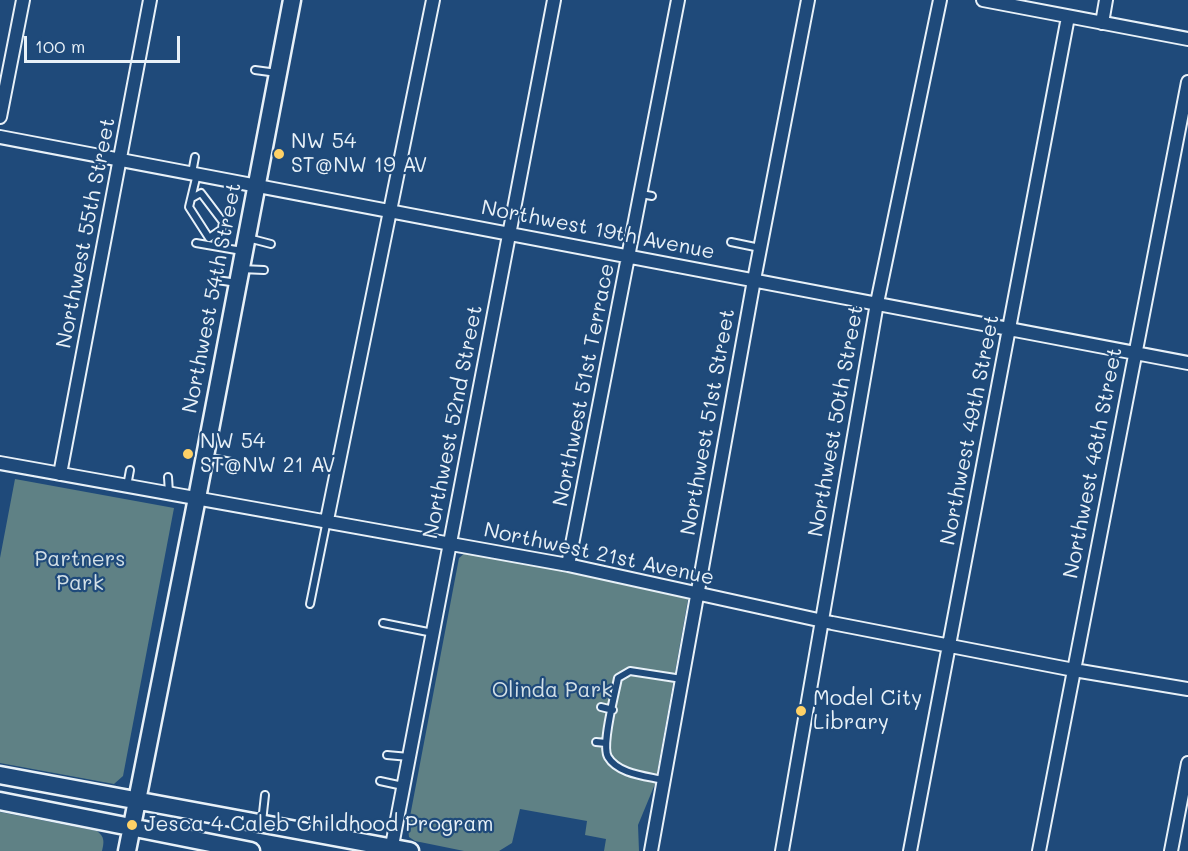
<!DOCTYPE html>
<html>
<head>
<meta charset="utf-8">
<style>
  body { margin:0 }
  #map { position:relative; width:1188px; height:851px; overflow:hidden; background:#1f4a7a; font-family:Mali,sans-serif }
  canvas { display:block }
  .scale { position:absolute; left:24px; top:36px; width:156px; height:27px; box-sizing:border-box; border:3px solid #e8f1f8; border-top:0; padding-left:8px; font-size:18px; line-height:21px; white-space:nowrap; color:#e8f1f8; -webkit-text-stroke:4px #1f4a7a; paint-order:stroke }
</style>
</head>
<body>
<div id="map">
<canvas width="1188" height="851"></canvas>
<div class="scale">100 m</div>
</div>
<script>
const ctx = document.querySelector('canvas').getContext('2d');
ctx.lineJoin = 'round';
function paint(path, color) { ctx.fillStyle = color; ctx.fill(path, 'evenodd'); }
function strokePath(path, color, width, dash) { ctx.strokeStyle = color; ctx.lineWidth = width; ctx.lineCap = dash ? 'butt' : 'round'; ctx.setLineDash(dash || []); ctx.stroke(path); }
function drawText(font, color, halo, rows, align = 'center') {
  ctx.font = font + ' Mali,sans-serif'; ctx.lineWidth = 4.5; ctx.setLineDash([]); ctx.textBaseline = 'middle'; ctx.strokeStyle = halo; ctx.fillStyle = color; for (const [text, x, y, turn = 0] of rows) {
    ctx.save(); ctx.translate(x, y); ctx.rotate((+turn || 0) * Math.PI / 180); ctx.textAlign = isNaN(turn) ? turn : align; if (halo) ctx.strokeText(text, 0, 0); ctx.fillText(text, 0, 0); ctx.restore();
  }
}
const green = new Path2D(`
  M 15,479 L 174,508 L 123,776 L 114,784 L 0,763 L 0,558 Z
  M 466,552 L 685,595 L 688,599 L 655,784 L 638,825 L 639,851 L 604,851 L 606,839 L 585,835 L 587,821 L 520,809 L 512,843 L 499,851 L 464,851 L 415,841 L 409,837 L 408,827 L 459,558 Z
  M 0,812 L 97,831 C 105,837 104,842 102,851 L 0,851 Z`);
const service = new Path2D(`
  M 255,70 L 277,73
  M 192,173 L 195,157
  M 641,194 L 652,196
  M 192,198 L 201,193 L 223,222 L 222,229 L 209,238 L 189,207 L 197,174
  M 248,238 L 271,244
  M 731,242 L 760,248
  M 196,243 L 242,251
  M 241,269 L 264,270
  M 217,280 L 237,283
  M 206,457 L 231,462
  M 168,477 L 169,493
  M 127,486 L 130,470
  M 310,604 L 327,520
  M 383,623 L 433,633
  M 601,707 L 613,710
  M 596,742 L 606,743
  M 387,755 L 409,757
  M 663,780 C 646,776 618,774 608,757 C 601,745 615,694 618,678 L 630,671 L 682,679
  M 380,781 L 403,786
  M 262,822 L 265,795`);
const minor = new Path2D(`
  M 983,0 L 1188,39
  M 1102,23 L 1106,0
  M 0,117 L 23,0
  M 0,137 L 1188,363
  M 0,463 L 568,565 L 832,623 L 1074,670 L 1188,689
  M 60,474 L 150,0
  M 327,520 L 433,0
  M 568,565 L 678,0
  M 391,851 L 554,0
  M 651,851 L 754,280 L 808,0
  M 782,851 L 877,303 L 940,0
  M 910,851 L 1068,17
  M 1039,851 L 1188,82
  M 1171,851 L 1188,763`);
const secondary = new Path2D(`
  M 0,775 L 410,851
  M 0,801 L 251,851
  M 127,851 L 197,498 L 292,0`);
const markers = [
  [279,154,6,"#ffd166"],
  [188,454,6,"#ffd166"],
  [801,711,6,"#ffd166"],
  [132,825,6,"#ffd166"]
];
const poiNames = [
  ["NW 54",291,142],
  ["ST@NW 19 AV",291,166],
  ["NW 54",200,442],
  ["ST@NW 21 AV",200,466],
  ["Model City",813,699],
  ["Library",813,723],
  ["Jesca 4 Caleb Childhood Program",144,825]
];
const streetNames = [
  ["Northwest 19th Avenue",598,230,11],
  ["Northwest 55th Street",86,233,-79],
  ["Northwest 54th Street",212,298,-79],
  ["Northwest 51st Terrace",584,385,-79],
  ["Northwest 50th Street",836,421,-80],
  ["Northwest 52nd Street",453,422,-79],
  ["Northwest 51st Street",708,422,-80],
  ["Northwest 49th Street",970,430,-79],
  ["Northwest 48th Street",1093,463,-79],
  ["Northwest 21st Avenue",599,554,12]
];
const parkNames = [
  ["Partners",80,560],
  ["Park",80,584],
  ["Olinda Park",552,691]
];
paint(green, '#5f8185');
strokePath(service, '#e8f1f8', 10);
strokePath(minor, '#e8f1f8', 16);
strokePath(secondary, '#e8f1f8', 21);
strokePath(service, '#1f4a7a', 6);
strokePath(minor, '#1f4a7a', 12);
strokePath(secondary, '#1f4a7a', 16);
for (const [x, y, r, color] of markers) { const dot = new Path2D(); dot.arc(x, y, r, 0, 2 * Math.PI); ctx.fillStyle = color; ctx.fill(dot); strokePath(dot, '#1f4a7a', 2); }
drawText('21px', '#e8f1f8', '#1f4a7a', poiNames, 'left');
drawText('21px', '#e8f1f8', '#1f4a7a', streetNames);
drawText('21px', '#d3e0e7', '#1f4a7a', parkNames);
</script>
</body>
</html>
